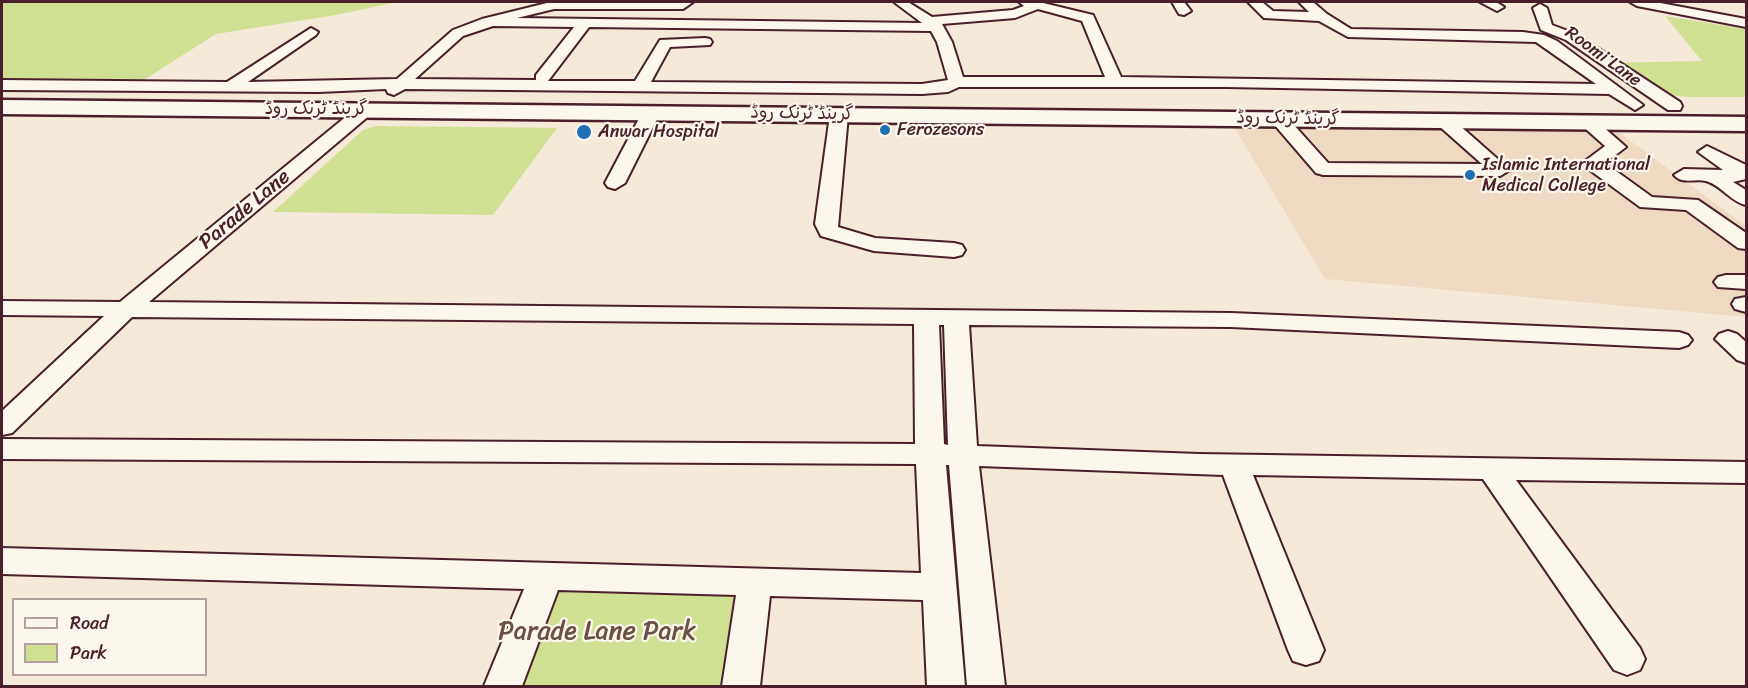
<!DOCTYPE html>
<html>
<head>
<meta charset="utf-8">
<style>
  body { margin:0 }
  #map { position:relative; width:1748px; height:688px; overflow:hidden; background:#f5ead9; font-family:Sriracha,sans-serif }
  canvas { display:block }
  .frame { position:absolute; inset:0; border:3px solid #4a1f2b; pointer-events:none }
  .legend { position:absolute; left:12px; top:598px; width:195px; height:78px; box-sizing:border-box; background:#fbf7ec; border:2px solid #b4a19f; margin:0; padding:8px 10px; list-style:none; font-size:18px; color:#4a1f2b }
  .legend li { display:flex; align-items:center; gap:12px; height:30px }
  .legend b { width:30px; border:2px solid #b4a19f }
</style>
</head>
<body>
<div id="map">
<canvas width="1748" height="688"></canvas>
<div class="frame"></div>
<ul class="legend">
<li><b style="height:8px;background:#fbf7ec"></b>Road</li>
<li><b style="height:16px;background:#d0e093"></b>Park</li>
</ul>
</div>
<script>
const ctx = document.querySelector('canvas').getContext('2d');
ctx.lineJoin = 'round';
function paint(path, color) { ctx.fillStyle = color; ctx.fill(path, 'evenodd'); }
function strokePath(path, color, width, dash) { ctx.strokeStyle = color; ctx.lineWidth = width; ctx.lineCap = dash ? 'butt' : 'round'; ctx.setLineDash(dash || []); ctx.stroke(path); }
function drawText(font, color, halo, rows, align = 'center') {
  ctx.font = font + ' Sriracha,"Playpen Sans Arabic",sans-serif'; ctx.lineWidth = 4.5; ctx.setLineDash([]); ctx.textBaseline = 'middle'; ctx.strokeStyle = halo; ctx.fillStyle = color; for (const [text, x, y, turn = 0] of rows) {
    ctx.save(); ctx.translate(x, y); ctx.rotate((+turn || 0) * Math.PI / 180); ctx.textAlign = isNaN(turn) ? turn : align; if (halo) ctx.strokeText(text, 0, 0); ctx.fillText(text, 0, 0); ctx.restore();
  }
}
const built = new Path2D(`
  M 1231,122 L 1609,125 L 1746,226 L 1746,317 L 1325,279 Z`);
const green = new Path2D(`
  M 2,2 L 397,2 L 336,15 L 216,34 L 139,83 L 2,81 Z
  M 1665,16 L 1746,29 L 1746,97 L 1688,97 L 1650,93 L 1605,63 L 1702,61 Z
  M 376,126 L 557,128 L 493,215 L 273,212 L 363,130 Z
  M 546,576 L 755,582 L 741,686 L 503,686 Z`);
const minor = new Path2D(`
  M 551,2 L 693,2 L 683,9 L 554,9 L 517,18 L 922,23 L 894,2 L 908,2 L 932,17 L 1013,10 L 1024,6 L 1019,2 L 1039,2 L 1093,15 L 1121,77 L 1596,84 L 1536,42 L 1348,37 L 1319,21 L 1264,18 L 1248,2 L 1262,2 L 1273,11 L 1309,12 L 1299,2 L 1313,2 L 1327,14 L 1351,29 L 1523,32 L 1544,35 L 1557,41 L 1643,105 L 1635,110 L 1609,94 L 1226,87 L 959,87 L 948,92 L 922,94 L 405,89 L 394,95 L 388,93 L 386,89 L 319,92 L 2,90 L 2,80 L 227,82 L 311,28 L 318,32 L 316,35 L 248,82 L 397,79 L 453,30 L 482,19 ZM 1038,9 L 1082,21 L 1105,77 L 963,77 L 952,42 L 942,24 L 1015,18 ZM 493,26 L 574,27 L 536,75 L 536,80 L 415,79 L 463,36 ZM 589,27 L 931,31 L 937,42 L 948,80 L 922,84 L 651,82 L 670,47 L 710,45 L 712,42 L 710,39 L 705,38 L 660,40 L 635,81 L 548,81 Z
  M 1172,2 L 1184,2 L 1191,11 L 1184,15 L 1179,14 Z
  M 1480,2 L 1496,2 L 1504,7 L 1497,11 Z
  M 1630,2 L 1655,2 L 1746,19 L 1746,27 L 1637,6 Z
  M 1540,4 L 1547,8 L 1552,25 L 1576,34 L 1680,102 L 1682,106 L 1680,110 L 1668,110 L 1566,40 L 1541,30 L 1533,8 Z
  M 365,105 L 371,106 L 373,110 L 371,114 L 149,302 L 1231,313 L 1679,332 L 1688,335 L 1692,340 L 1688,345 L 1679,348 L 1231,327 L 969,325 L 977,446 L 1199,454 L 1746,462 L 1746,483 L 1516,480 L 1640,648 L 1645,659 L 1640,670 L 1627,675 L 1614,670 L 1483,479 L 1253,475 L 1324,650 L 1319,661 L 1306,665 L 1293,661 L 1288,650 L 1223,475 L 979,466 L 1005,686 L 967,686 L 949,465 L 946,465 L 965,686 L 927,686 L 923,600 L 770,596 L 760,686 L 722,686 L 736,595 L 558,590 L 522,686 L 484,686 L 524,589 L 2,574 L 2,548 L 921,573 L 916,464 L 2,459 L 2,439 L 915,444 L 914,324 L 132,317 L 12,433 L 2,435 L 2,411 L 104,316 L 2,315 L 2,301 L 120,302 L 359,106 ZM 939,325 L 944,325 L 948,445 L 944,444 Z
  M 651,108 L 660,113 L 625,183 L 615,189 L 608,187 L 605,183 L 642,113 Z
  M 839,110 L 848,115 L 838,227 L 875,238 L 954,243 L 962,245 L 965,250 L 962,255 L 954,257 L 874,251 L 821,236 L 815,224 L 830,115 Z
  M 1279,114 L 1285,115 L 1328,163 L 1482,164 L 1438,125 L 1435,121 L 1438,117 L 1450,117 L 1510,170 L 1500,176 L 1323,175 L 1316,173 L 1273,123 L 1270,119 Z
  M 1587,117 L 1593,118 L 1626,147 L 1605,163 L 1652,197 L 1698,200 L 1746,233 L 1746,249 L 1738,248 L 1686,210 L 1640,207 L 1591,171 L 1585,161 L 1605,146 L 1578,122 Z
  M 1707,146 L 1746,165 L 1746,179 L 1733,182 L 1746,190 L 1746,205 C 1731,202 1721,185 1706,181 C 1695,178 1682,185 1674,175 L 1684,169 L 1723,170 L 1698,152 Z
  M 1726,275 L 1746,275 L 1746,289 L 1718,287 L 1714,282 L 1718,277 Z
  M 1746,297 L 1746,312 L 1735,309 L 1732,304 L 1735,299 Z
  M 1728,331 L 1737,334 L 1746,342 L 1746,363 L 1737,360 L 1715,339 L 1719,334 Z`);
const highway = new Path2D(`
  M 2,100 L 1746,117 L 1746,131 L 2,114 Z`);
const markers = [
  [885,130,6,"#1f6fb2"],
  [584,132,8,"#1f6fb2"],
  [1470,175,6,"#1f6fb2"]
];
const farStreetnames = [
  ["Roomi Lane",1603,57,36],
  ["گرینڈ ٹرنک روڈ",316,109],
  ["گرینڈ ٹرنک روڈ",802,114,1],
  ["گرینڈ ٹرنک روڈ",1288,119,1]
];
const farPoinames = [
  ["Ferozesons",897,130],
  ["Anwar Hospital",598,132],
  ["Islamic International",1482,165],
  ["Medical College",1482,186]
];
const streetNames = [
  ["Parade Lane",245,210,-40]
];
const nearParknames = [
  ["Parade Lane Park",597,632]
];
paint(built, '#eedac3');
paint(green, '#d0e093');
strokePath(minor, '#4a1f2b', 4);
strokePath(highway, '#4a1f2b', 5);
paint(minor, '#fbf7ec');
paint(highway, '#fbf7ec');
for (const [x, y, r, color] of markers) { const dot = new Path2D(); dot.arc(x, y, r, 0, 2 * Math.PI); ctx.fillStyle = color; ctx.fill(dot); strokePath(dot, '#fbf7ec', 2); }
drawText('18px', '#4a1f2b', '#fbf7ec', farStreetnames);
drawText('18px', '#4a1f2b', '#fbf7ec', farPoinames, 'left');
drawText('21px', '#4a1f2b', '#fbf7ec', streetNames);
drawText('26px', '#6c4f45', '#fbf7ec', nearParknames);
</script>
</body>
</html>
